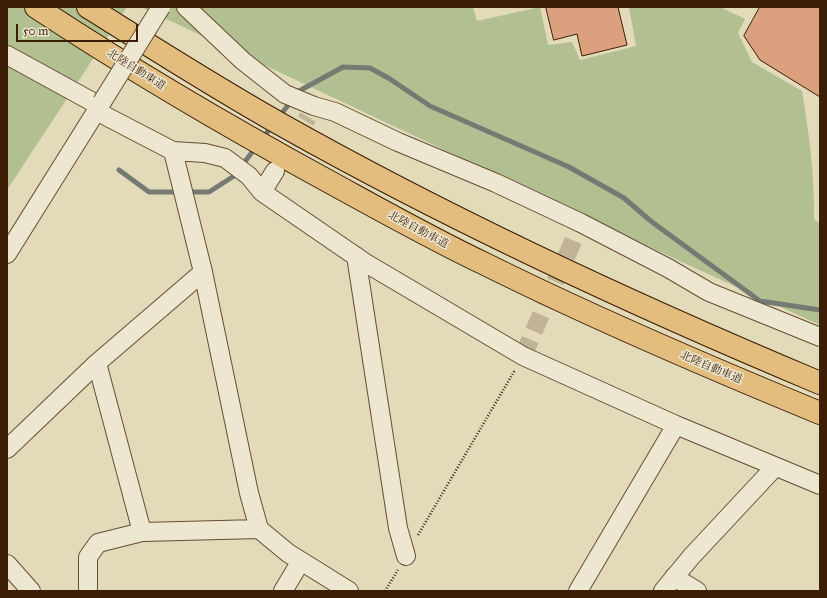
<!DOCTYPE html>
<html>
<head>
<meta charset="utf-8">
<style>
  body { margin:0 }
  #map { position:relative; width:827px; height:598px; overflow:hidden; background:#e3daba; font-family:"IM FELL Great Primer",serif }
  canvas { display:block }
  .frame { position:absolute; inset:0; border:8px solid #3b1e05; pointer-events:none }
  .scale { position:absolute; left:16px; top:24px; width:122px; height:18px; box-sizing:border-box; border:2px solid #3b1e05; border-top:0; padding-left:5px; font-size:12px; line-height:14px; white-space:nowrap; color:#3b1e05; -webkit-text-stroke:3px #ede7d2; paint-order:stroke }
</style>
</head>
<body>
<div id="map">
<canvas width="827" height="598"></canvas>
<div class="frame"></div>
<div class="scale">50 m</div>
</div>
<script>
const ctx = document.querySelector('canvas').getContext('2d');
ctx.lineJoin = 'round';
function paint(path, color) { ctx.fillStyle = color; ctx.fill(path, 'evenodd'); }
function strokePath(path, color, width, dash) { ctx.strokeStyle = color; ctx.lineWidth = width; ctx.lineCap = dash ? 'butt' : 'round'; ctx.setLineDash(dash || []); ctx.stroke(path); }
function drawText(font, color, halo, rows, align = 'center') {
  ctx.font = font + ' "IM FELL Great Primer","Noto Serif JP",serif'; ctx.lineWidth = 3; ctx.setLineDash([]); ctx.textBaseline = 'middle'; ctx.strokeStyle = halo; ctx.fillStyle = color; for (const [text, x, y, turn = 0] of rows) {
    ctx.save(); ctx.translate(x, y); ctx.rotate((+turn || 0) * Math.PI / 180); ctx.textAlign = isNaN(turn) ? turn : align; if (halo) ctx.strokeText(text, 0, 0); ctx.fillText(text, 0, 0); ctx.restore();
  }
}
const green = new Path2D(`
  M 7,7 L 127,7 L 7,190 Z
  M 141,7 L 473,7 L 477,21 L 540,7 L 548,45 L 572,42 L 580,60 L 636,46 L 629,7 L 720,7 L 745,19 L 738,33 L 752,62 L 802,91 C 809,134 815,176 814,220 L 820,223 L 820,325 L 684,263 Z`);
const stream = new Path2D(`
  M 279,117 L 299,91 L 343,67 L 370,68 L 390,79 L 430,106 L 569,167 L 624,198 L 652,222 L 760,301 L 820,310
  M 262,139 L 273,125
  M 119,170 L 149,192 L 209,192 L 234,176 L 256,147`);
const building = new Path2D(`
  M 546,7 L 618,7 L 627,45 L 582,56 L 577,34 L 554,40 Z
  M 760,7 L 820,7 L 820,97 L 760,60 L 744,36 Z`);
const minorTunnel = new Path2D(`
  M 277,167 L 308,117
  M 523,356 L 581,223`);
const path = new Path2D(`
  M 418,535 L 515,370
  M 385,591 L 398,570`);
const minor = new Path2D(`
  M 186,7 L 243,61 L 285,94 L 314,106 L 335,112 L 398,142 L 496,183 L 581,223 L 668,268 L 709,292 L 820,337
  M 7,55 L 100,106
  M 96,111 L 173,151 L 203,272 L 249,493 L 259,529 L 288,553 L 349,591
  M 173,151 L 205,153 L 225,158 L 249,176 L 262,192 L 364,262 L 523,356 L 676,425 L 820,485
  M 262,192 L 275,171
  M 7,254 L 102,102
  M 356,256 L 398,528 L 406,556
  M 97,363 L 142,532 L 259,529
  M 7,449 L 97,363 L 203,272
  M 7,564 L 31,591
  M 674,577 L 697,591
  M 88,591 L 88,557 L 98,543 L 142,532
  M 283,591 L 301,561
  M 578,591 L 676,425
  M 663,591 L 691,557 L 775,467`);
const highway = new Path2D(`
  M 36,7 C 130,69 227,126 326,180 C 379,209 432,239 487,265 C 596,319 708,367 820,413
  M 88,7 C 152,47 216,88 282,125 C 456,223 636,306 820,383`);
const minorBridge = new Path2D(`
  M 102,102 L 161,7`);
const streetNames = [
  ["北陸自動車道",136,70,32],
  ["北陸自動車道",418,230,28],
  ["北陸自動車道",711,368,23]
];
paint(green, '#b2c091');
strokePath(stream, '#757a73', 5);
paint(building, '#dba07d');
strokePath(building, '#3b1e05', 1);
strokePath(minorTunnel, '#c1b496', 18, [18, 9]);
strokePath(minor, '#654d32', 20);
strokePath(highway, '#3b1e05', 24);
strokePath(path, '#3b1e05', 2.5, [1, 2]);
strokePath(minor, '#ede7d2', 18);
strokePath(highway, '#e2bd7d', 22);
strokePath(minorBridge, '#654d32', 20, []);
strokePath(minorBridge, '#ede7d2', 18);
drawText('11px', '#3b1e05', '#ede7d2', streetNames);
</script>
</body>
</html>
